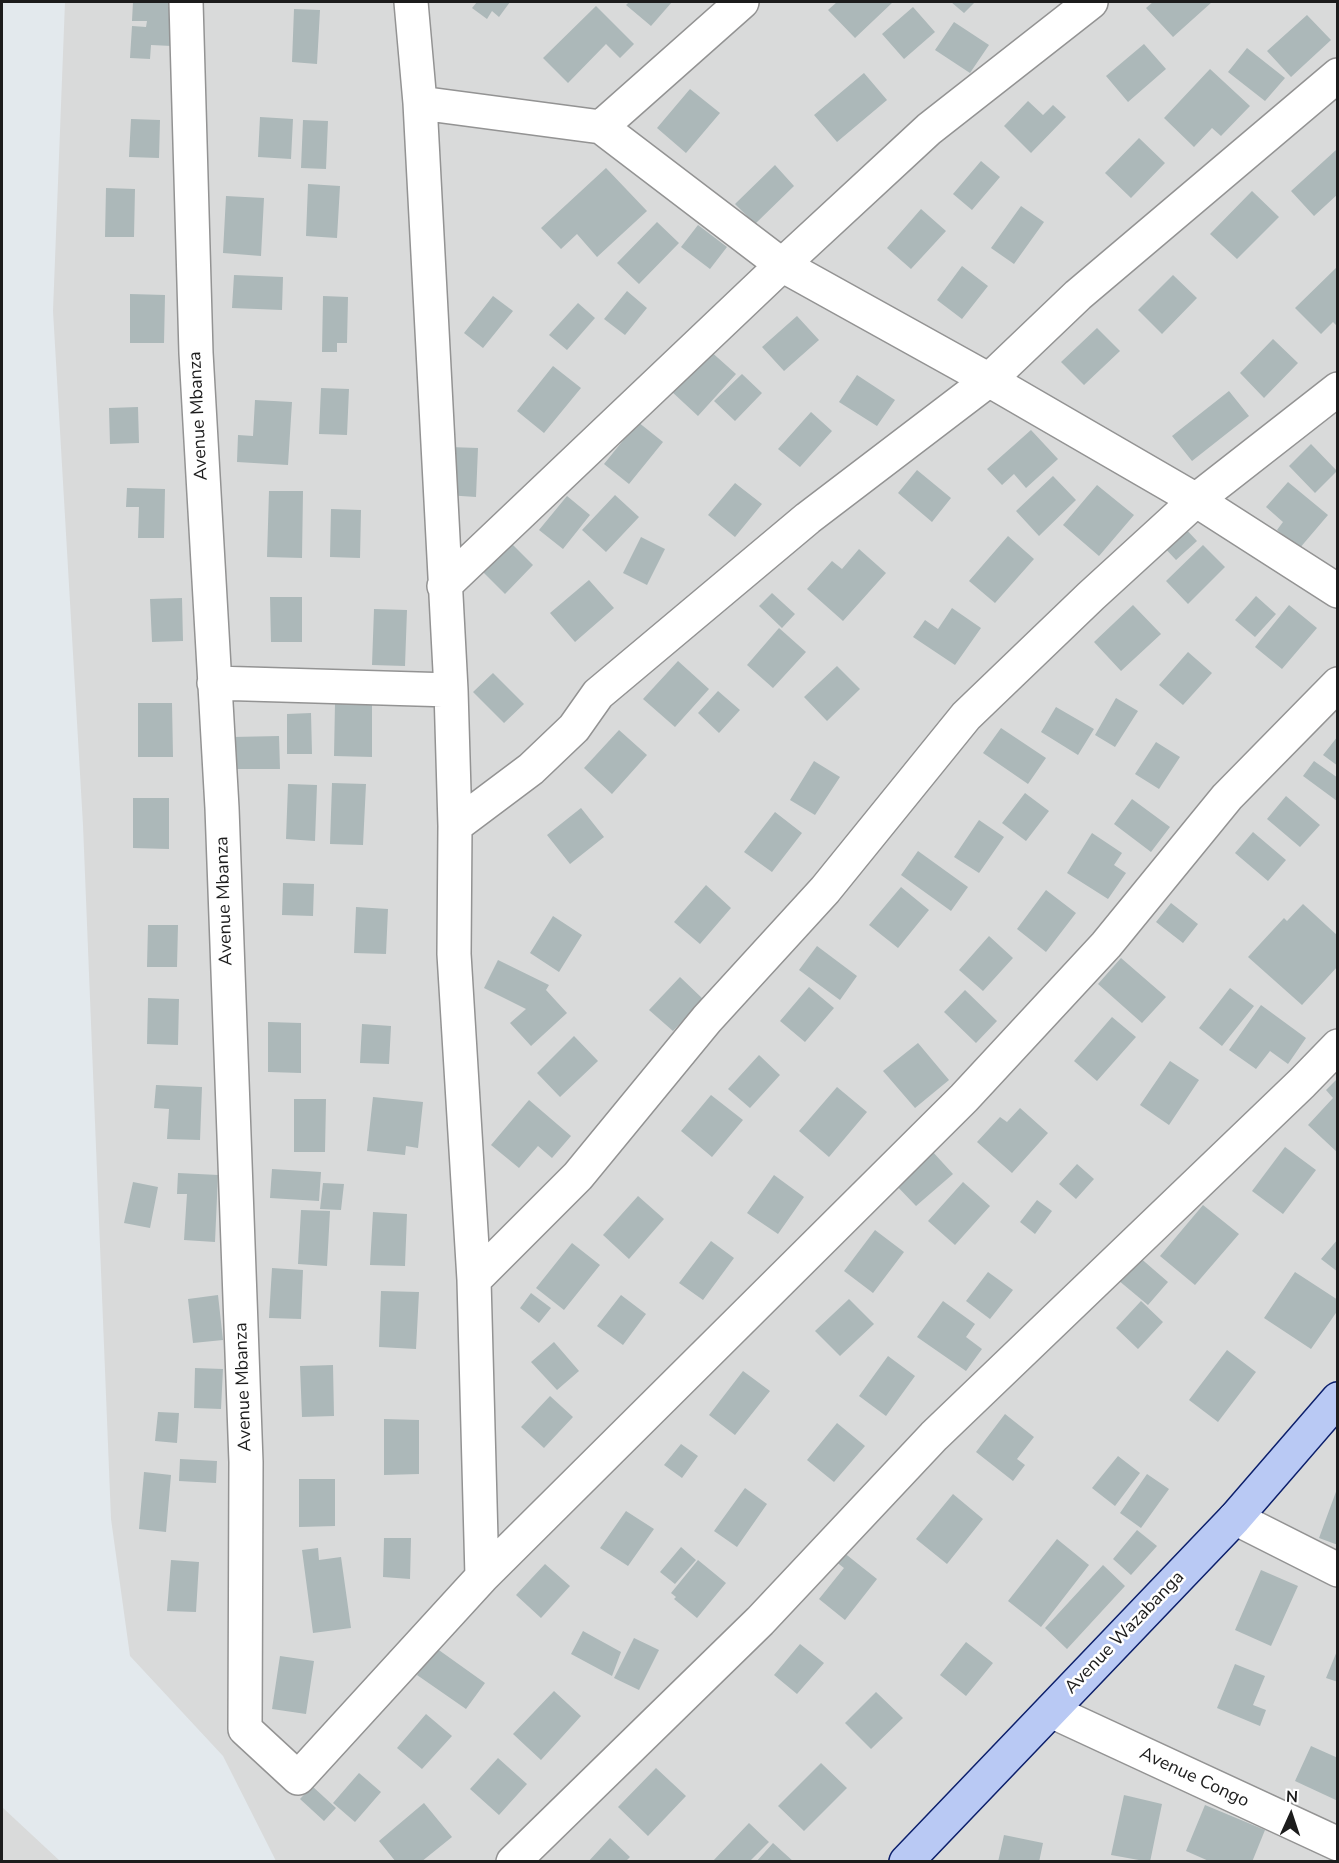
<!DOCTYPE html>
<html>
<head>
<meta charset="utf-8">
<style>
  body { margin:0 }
  #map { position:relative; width:1339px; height:1863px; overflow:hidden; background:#e3e9ed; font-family:"Nunito Sans",sans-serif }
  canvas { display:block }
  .frame { position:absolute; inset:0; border:3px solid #1c1c1c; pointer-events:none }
  .north { position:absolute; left:1261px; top:1785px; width:60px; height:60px; -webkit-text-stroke:4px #fff; paint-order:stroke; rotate:3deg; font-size:16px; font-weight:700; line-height:24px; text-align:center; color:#1c1c1c }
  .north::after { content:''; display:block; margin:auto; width:21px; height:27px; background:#1c1c1c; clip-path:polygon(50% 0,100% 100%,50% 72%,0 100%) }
</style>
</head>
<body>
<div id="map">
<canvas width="1339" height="1863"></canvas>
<div class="frame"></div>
<div class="north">N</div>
</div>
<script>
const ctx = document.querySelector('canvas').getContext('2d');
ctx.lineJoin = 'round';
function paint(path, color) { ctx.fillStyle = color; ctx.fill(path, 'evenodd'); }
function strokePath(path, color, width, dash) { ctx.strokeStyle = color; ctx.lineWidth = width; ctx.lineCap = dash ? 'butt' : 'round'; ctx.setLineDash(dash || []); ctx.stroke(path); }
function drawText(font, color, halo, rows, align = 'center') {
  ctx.font = font + ' "Nunito Sans",sans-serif'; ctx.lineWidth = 5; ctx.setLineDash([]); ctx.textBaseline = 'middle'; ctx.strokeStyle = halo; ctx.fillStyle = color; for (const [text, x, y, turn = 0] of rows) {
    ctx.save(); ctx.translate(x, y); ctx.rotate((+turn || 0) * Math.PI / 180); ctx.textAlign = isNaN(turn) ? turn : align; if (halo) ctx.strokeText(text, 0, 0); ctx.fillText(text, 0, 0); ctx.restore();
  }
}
const residential = new Path2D(`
  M 65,2 L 1337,2 L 1337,1861 L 276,1861 L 223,1756 L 130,1656 L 111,1519 L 83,825 L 53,311 Z
  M 2,1807 L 60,1861 L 2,1861 Z`);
const building = new Path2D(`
  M 133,2 L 168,2 L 168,7 L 174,8 L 172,46 L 151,45 L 150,59 L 130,58 L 132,26 L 146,27 L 147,21 L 132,21 Z
  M 477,2 L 510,2 L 499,17 L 492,11 L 487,19 L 472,8 Z
  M 629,2 L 672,2 L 651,26 L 626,5 Z
  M 837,2 L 893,2 L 855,38 L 828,10 Z
  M 951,2 L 975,2 L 964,13 Z
  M 1153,2 L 1212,2 L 1173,37 L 1146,8 Z
  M 596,6 L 634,44 L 620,58 L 606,44 L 568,83 L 543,58 Z
  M 913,7 L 935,32 L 904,59 L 882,34 Z
  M 294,9 L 320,10 L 317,64 L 292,62 Z
  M 1307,15 L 1331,40 L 1291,77 L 1267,51 Z
  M 954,22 L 989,45 L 970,73 L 935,50 Z
  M 1144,44 L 1166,69 L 1128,102 L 1106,76 Z
  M 1247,48 L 1285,78 L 1265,101 L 1228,72 Z
  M 1210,69 L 1250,106 L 1221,136 L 1212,128 L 1194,147 L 1164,118 Z
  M 864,73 L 887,100 L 837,142 L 814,115 Z
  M 690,89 L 720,113 L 686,153 L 657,128 Z
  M 1028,101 L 1043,115 L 1053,105 L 1066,117 L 1031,153 L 1004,126 Z
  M 260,117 L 293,119 L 291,159 L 258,157 Z
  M 131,119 L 160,120 L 159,158 L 129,157 Z
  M 303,120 L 328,121 L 326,169 L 301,168 Z
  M 1139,138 L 1165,163 L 1131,198 L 1105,173 Z
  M 1336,150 L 1338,194 L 1314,216 L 1291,191 Z
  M 981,161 L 1000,177 L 972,210 L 953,194 Z
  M 775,165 L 794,186 L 755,224 L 735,204 Z
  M 606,168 L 647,211 L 597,257 L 577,234 L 561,249 L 541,228 Z
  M 308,184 L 340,186 L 337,238 L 306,236 Z
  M 106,188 L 135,189 L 134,237 L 105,237 Z
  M 1252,191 L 1279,217 L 1237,259 L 1210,234 Z
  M 226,196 L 264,198 L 261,256 L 223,253 Z
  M 1021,206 L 1044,222 L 1014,264 L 991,248 Z
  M 921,209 L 946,231 L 911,269 L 887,248 Z
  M 657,222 L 679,243 L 639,284 L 617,263 Z
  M 698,225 L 727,247 L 710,269 L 681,247 Z
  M 962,266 L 988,286 L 962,319 L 937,300 Z
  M 1338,266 L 1338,327 L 1333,322 L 1321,334 L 1295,308 Z
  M 234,275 L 283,277 L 282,310 L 232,308 Z
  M 1173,275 L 1197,298 L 1162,334 L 1138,310 Z
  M 627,291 L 647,308 L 625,335 L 604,319 Z
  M 130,294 L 165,295 L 164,343 L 130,343 Z
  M 323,296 L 348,297 L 347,343 L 337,343 L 337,352 L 322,352 Z
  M 493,296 L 513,311 L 483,348 L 464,333 Z
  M 578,303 L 595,318 L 567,350 L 549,335 Z
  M 797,316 L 819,340 L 784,371 L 762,347 Z
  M 1097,328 L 1120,351 L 1084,385 L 1061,362 Z
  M 1273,339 L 1298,363 L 1264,398 L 1240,373 Z
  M 708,349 L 736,374 L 698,416 L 670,390 Z
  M 553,366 L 581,388 L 544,433 L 517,411 Z
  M 742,374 L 762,393 L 735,421 L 714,401 Z
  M 857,375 L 895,400 L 877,426 L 839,402 Z
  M 321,388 L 349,389 L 347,435 L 319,434 Z
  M 1229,391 L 1249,416 L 1192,461 L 1172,436 Z
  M 255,400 L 292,402 L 288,465 L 237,462 L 238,435 L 253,436 Z
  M 138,407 L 139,443 L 110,444 L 109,408 Z
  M 811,412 L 832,431 L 800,467 L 778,449 Z
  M 638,422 L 663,442 L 629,484 L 604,464 Z
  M 1031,430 L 1058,459 L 1026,488 L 1014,474 L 1002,485 L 987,469 Z
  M 1311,444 L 1337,471 L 1315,493 L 1289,466 Z
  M 449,447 L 478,448 L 476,497 L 446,495 Z
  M 917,470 L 951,498 L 932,522 L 898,493 Z
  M 1053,476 L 1076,500 L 1039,536 L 1016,511 Z
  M 1288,482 L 1328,515 L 1299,549 L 1277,530 L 1283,522 L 1266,507 Z
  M 735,483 L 762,504 L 735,537 L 708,515 Z
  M 1097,485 L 1134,515 L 1099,556 L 1063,525 Z
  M 127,488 L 165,489 L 164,538 L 138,538 L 139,507 L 126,507 Z
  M 269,491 L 303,491 L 302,558 L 267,557 Z
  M 615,495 L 639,517 L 606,552 L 582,530 Z
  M 567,496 L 590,515 L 563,549 L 539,530 Z
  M 331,509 L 361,510 L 360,558 L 330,557 Z
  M 1183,526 L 1197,541 L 1176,560 L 1162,545 Z
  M 1008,536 L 1034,559 L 995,603 L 969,581 Z
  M 641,537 L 665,549 L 647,585 L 623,573 Z
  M 509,541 L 533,565 L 505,594 L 481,570 Z
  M 1203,545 L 1225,567 L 1188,604 L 1166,581 Z
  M 859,549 L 886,573 L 843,621 L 807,589 L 832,561 L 842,569 Z
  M 589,580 L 614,608 L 575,642 L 550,613 Z
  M 772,593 L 795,614 L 782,628 L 759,606 Z
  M 1256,596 L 1276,614 L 1255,637 L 1235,620 Z
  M 270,597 L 302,597 L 302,642 L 271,642 Z
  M 182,598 L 183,641 L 152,642 L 150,599 Z
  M 1133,605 L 1161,634 L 1121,671 L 1094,642 Z
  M 1289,605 L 1317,628 L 1282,669 L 1255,647 Z
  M 952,608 L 981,628 L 955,665 L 913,637 L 925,620 L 938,629 Z
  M 374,609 L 407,610 L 405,666 L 372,665 Z
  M 779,628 L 806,652 L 773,688 L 747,665 Z
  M 1188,652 L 1212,673 L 1183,705 L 1159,685 Z
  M 678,661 L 709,689 L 675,727 L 643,699 Z
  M 837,666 L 860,689 L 827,721 L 804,697 Z
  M 493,673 L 524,704 L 504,723 L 473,692 Z
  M 718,691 L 740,710 L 719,733 L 698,713 Z
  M 1116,698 L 1138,711 L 1115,747 L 1095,735 Z
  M 138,703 L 172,703 L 173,757 L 138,757 Z
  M 335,703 L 372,703 L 372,757 L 334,756 Z
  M 1056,707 L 1094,729 L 1078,755 L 1041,732 Z
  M 311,713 L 312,754 L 287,754 L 287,714 Z
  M 1001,728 L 1046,758 L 1028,784 L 983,753 Z
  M 619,730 L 647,755 L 612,794 L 584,768 Z
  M 279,736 L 280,769 L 234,769 L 233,737 Z
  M 1338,736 L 1338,766 L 1323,755 Z
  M 1156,742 L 1180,757 L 1159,789 L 1135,774 Z
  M 814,761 L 840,777 L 815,815 L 790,800 Z
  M 1314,761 L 1338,778 L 1337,801 L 1303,776 Z
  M 332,783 L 366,784 L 363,845 L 330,844 Z
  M 288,784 L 317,785 L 315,841 L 286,839 Z
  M 1025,793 L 1049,811 L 1026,841 L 1002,823 Z
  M 1286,796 L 1320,825 L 1300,847 L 1267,819 Z
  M 133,798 L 169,798 L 169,849 L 133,848 Z
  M 1132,799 L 1170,827 L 1151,852 L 1114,824 Z
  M 581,808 L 604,837 L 570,864 L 547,835 Z
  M 775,812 L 802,833 L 772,872 L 744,852 Z
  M 979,820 L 1004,837 L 979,873 L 954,857 Z
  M 1253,832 L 1286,860 L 1268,881 L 1235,853 Z
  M 1092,833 L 1122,853 L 1114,865 L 1126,873 L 1108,899 L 1067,873 Z
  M 918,851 L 968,887 L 951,911 L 901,875 Z
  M 283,883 L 314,884 L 313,916 L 282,915 Z
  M 706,885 L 731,908 L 700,944 L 674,922 Z
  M 901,887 L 929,910 L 898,948 L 869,925 Z
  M 1046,890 L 1076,913 L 1046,952 L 1017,929 Z
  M 1171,903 L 1198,924 L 1183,943 L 1156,922 Z
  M 1303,904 L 1338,936 L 1338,966 L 1302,1005 L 1248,957 L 1284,918 L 1287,921 Z
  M 356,907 L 388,909 L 386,954 L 354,953 Z
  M 553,916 L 582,935 L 559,972 L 530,953 Z
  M 148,925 L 178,925 L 177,967 L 147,967 Z
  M 989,936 L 1013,958 L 983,991 L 959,970 Z
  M 817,946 L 857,976 L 840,1000 L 799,970 Z
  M 1121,958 L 1166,997 L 1142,1023 L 1098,984 Z
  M 498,960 L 549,985 L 546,990 L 567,1013 L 531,1046 L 510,1023 L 526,1009 L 484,988 Z
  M 680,977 L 703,999 L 673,1031 L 649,1010 Z
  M 809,987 L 834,1008 L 805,1042 L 780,1021 Z
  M 1230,988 L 1254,1006 L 1222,1046 L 1199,1028 Z
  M 965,990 L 997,1021 L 976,1043 L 944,1012 Z
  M 148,998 L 179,999 L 178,1045 L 147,1044 Z
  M 1261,1005 L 1306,1038 L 1288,1064 L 1270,1051 L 1256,1069 L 1229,1050 Z
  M 1112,1017 L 1136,1037 L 1097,1081 L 1074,1061 Z
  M 268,1022 L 301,1023 L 301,1073 L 268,1072 Z
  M 362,1024 L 391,1026 L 389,1064 L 360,1063 Z
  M 574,1036 L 598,1061 L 560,1097 L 537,1073 Z
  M 918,1043 L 949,1080 L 915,1108 L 883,1071 Z
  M 759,1055 L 780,1075 L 750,1108 L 728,1089 Z
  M 1170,1061 L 1199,1080 L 1169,1125 L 1140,1105 Z
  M 1338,1078 L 1338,1153 L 1308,1125 L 1333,1098 L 1326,1090 Z
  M 156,1085 L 202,1087 L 200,1140 L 167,1139 L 169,1109 L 154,1108 Z
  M 837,1087 L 867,1112 L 829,1157 L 799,1131 Z
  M 711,1095 L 743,1120 L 712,1157 L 681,1131 Z
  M 373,1097 L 423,1102 L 418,1148 L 406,1146 L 405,1155 L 367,1151 Z
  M 294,1099 L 326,1099 L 325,1152 L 294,1152 Z
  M 529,1100 L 571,1136 L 552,1158 L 538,1146 L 519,1168 L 491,1145 Z
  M 1020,1108 L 1048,1133 L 1012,1173 L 977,1142 L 1000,1117 L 1007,1122 Z
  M 1285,1147 L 1316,1170 L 1283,1214 L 1252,1191 Z
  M 932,1151 L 953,1174 L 916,1206 L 895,1184 Z
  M 1077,1164 L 1094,1179 L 1076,1199 L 1059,1184 Z
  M 272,1169 L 321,1172 L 319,1201 L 270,1198 Z
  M 178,1173 L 218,1175 L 215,1242 L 184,1240 L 187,1194 L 177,1194 Z
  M 774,1175 L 804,1197 L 778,1234 L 747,1213 Z
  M 133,1182 L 158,1187 L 150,1228 L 124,1223 Z
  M 963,1182 L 990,1206 L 955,1245 L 928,1221 Z
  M 323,1183 L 344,1184 L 341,1210 L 320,1209 Z
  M 638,1196 L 664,1219 L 629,1259 L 603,1235 Z
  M 1037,1200 L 1052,1211 L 1035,1234 L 1020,1222 Z
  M 1203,1205 L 1239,1234 L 1195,1285 L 1160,1256 Z
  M 301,1210 L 330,1211 L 327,1266 L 298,1264 Z
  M 373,1212 L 407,1214 L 405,1266 L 370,1265 Z
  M 875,1230 L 904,1252 L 873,1293 L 844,1271 Z
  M 1338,1239 L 1338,1272 L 1321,1259 Z
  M 711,1241 L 734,1258 L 703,1300 L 679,1283 Z
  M 572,1243 L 600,1265 L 564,1310 L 536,1288 Z
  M 1138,1256 L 1168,1282 L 1148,1305 L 1118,1280 Z
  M 272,1268 L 303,1270 L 301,1319 L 269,1318 Z
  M 988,1272 L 1013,1290 L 990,1319 L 966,1301 Z
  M 1295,1272 L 1338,1300 L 1338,1310 L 1311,1349 L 1264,1318 Z
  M 381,1291 L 419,1292 L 416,1349 L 379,1347 Z
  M 531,1293 L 551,1308 L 539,1323 L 520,1308 Z
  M 218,1295 L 223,1340 L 193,1343 L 188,1299 Z
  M 621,1295 L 646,1314 L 623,1345 L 597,1326 Z
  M 849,1299 L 874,1324 L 840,1356 L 815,1331 Z
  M 943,1301 L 975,1324 L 966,1337 L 982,1349 L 966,1371 L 917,1337 Z
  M 1141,1301 L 1163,1322 L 1138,1349 L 1116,1328 Z
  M 554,1342 L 579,1371 L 557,1390 L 531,1362 Z
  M 1227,1350 L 1256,1372 L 1218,1422 L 1189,1400 Z
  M 888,1356 L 915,1376 L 886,1416 L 859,1396 Z
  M 333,1365 L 334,1416 L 302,1417 L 300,1366 Z
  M 195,1368 L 223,1369 L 221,1409 L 194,1408 Z
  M 743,1371 L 770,1391 L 735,1435 L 709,1415 Z
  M 550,1396 L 573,1417 L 544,1448 L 521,1427 Z
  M 158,1412 L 179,1413 L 177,1443 L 155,1441 Z
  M 1005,1414 L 1034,1437 L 1017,1459 L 1025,1465 L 1013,1481 L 976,1452 Z
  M 384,1419 L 419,1420 L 419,1474 L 384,1475 Z
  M 837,1423 L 865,1446 L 834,1482 L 807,1460 Z
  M 681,1444 L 698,1456 L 682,1478 L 664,1465 Z
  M 1118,1456 L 1140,1473 L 1115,1506 L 1092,1488 Z
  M 180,1459 L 217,1461 L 216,1483 L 179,1481 Z
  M 144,1472 L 171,1475 L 166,1532 L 139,1529 Z
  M 1147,1474 L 1169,1489 L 1141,1528 L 1120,1513 Z
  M 299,1479 L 335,1479 L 335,1526 L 299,1527 Z
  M 745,1488 L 767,1504 L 737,1547 L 714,1531 Z
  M 1337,1489 L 1338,1489 L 1338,1545 L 1319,1538 Z
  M 953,1494 L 983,1519 L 947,1564 L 916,1539 Z
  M 626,1511 L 654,1529 L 628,1566 L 600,1548 Z
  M 1137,1530 L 1157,1546 L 1131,1575 L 1113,1559 Z
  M 384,1538 L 411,1538 L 410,1579 L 383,1577 Z
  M 1057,1539 L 1089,1565 L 1041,1627 L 1008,1601 Z
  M 681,1547 L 696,1560 L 675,1584 L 660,1572 Z
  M 318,1548 L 319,1560 L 341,1557 L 351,1628 L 313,1633 L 302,1550 Z
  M 838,1548 L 877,1579 L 845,1620 L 819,1599 L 844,1568 L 830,1557 Z
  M 171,1560 L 199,1562 L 196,1612 L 167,1611 Z
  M 698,1560 L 726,1583 L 697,1618 L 674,1599 L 676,1597 L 671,1593 Z
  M 545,1564 L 570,1586 L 541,1618 L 516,1595 Z
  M 1103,1565 L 1125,1586 L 1067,1649 L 1045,1628 Z
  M 1261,1570 L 1298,1586 L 1271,1646 L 1235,1630 Z
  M 583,1631 L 621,1652 L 612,1676 L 571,1654 Z
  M 634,1638 L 659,1650 L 639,1690 L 614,1678 Z
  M 966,1642 L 993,1663 L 966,1696 L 940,1675 Z
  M 800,1644 L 824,1663 L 797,1694 L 774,1675 Z
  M 436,1648 L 485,1683 L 466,1709 L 417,1675 Z
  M 1337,1651 L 1338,1651 L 1338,1682 L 1326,1678 Z
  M 280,1656 L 314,1661 L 306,1714 L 272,1709 Z
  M 1235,1664 L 1265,1676 L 1253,1705 L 1266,1710 L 1260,1726 L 1217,1708 Z
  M 554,1691 L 581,1716 L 541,1760 L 513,1734 Z
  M 876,1692 L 903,1718 L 871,1749 L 845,1723 Z
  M 426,1714 L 452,1736 L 422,1769 L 397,1748 Z
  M 1311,1746 L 1338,1758 L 1338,1801 L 1295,1781 Z
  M 498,1758 L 527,1784 L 499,1815 L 470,1789 Z
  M 821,1763 L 847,1788 L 804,1831 L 778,1806 Z
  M 656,1768 L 686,1796 L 648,1836 L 618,1807 Z
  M 359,1773 L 381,1792 L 355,1822 L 333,1803 Z
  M 312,1786 L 336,1808 L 324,1821 L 300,1799 Z
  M 1124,1795 L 1162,1804 L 1150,1862 L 1111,1855 Z
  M 424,1803 L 452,1837 L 421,1862 L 396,1862 L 379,1841 Z
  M 1205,1805 L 1265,1830 L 1252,1862 L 1211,1862 L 1186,1851 Z
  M 749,1823 L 769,1842 L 749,1862 L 712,1862 Z
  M 1004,1835 L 1043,1843 L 1039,1862 L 998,1862 Z
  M 610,1838 L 630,1857 L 625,1862 L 588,1862 Z
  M 773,1843 L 794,1862 L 756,1862 Z`);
const minor = new Path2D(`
  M 186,2 L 196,353 L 222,808 L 246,1462 L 245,1729 L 298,1778 L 482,1577 L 964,1098 L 1106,945 L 1227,797 L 1338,684
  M 411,2 L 420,103 L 451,690 L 455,826 L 454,954 L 474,1280 L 482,1577
  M 420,103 L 601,127 L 782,265 L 989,380 L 1196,500 L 1338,591
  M 601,127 L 742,2
  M 444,586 L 782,265 L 929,129 L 1091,2
  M 214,683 L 451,690
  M 455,826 L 531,769 L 574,728 L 598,694 L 808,518 L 989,380 L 1078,295 L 1338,75
  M 474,1280 L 578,1176 L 707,1019 L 825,890 L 966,716 L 1091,596 L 1196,500 L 1338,389
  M 1235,1518 L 1338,1570
  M 1051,1711 L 1338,1844
  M 513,1862 L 760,1621 L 934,1436 L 1302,1083 L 1338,1046`);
const secondary = new Path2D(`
  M 906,1862 L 1235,1518 L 1338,1399`);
const streetNames = [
  ["Avenue Mbanza",199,416,-93],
  ["Avenue Mbanza",225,901,-92],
  ["Avenue Mbanza",244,1387,-92],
  ["Avenue Wazabanga",1125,1633,-46],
  ["Avenue Congo",1194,1778,25]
];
paint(residential, '#d9dada');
paint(building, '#acb8b9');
strokePath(minor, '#939393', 36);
strokePath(secondary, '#0c1f6b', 36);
strokePath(minor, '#fff', 33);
strokePath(secondary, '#b9c9f4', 33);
drawText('18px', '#1c1c1c', '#fff', streetNames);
</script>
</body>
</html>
